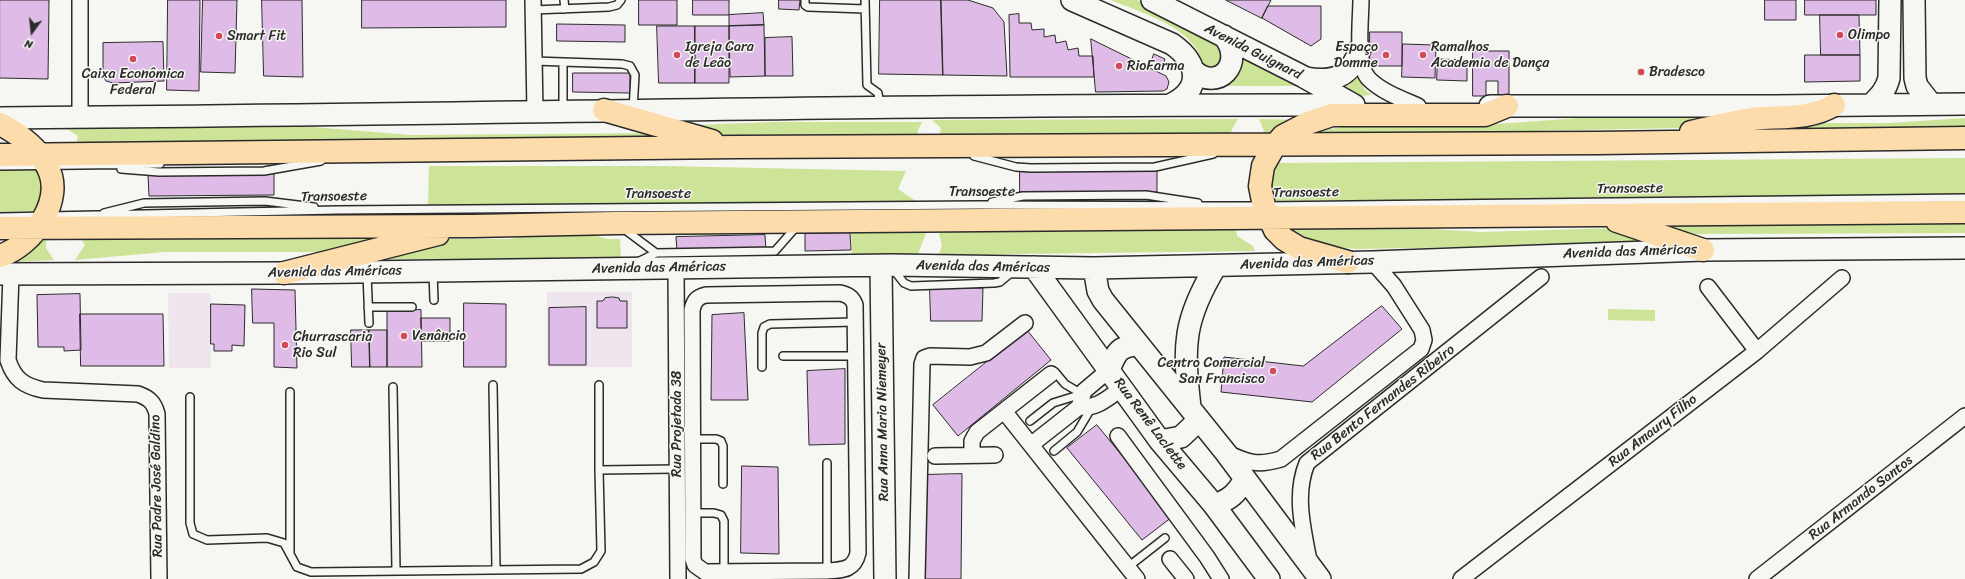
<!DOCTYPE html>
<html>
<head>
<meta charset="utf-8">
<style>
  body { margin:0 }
  #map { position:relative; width:1965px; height:579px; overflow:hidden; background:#f6f6f2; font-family:Sriracha,sans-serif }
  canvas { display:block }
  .north { position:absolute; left:12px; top:12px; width:40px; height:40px; -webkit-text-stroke:3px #f6f6f2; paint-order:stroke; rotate:195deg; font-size:11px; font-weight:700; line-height:16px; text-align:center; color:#2b2b2b }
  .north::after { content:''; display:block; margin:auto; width:14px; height:18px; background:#2b2b2b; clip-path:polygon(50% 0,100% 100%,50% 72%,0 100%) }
</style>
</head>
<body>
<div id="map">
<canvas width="1965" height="579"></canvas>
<div class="north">N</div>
</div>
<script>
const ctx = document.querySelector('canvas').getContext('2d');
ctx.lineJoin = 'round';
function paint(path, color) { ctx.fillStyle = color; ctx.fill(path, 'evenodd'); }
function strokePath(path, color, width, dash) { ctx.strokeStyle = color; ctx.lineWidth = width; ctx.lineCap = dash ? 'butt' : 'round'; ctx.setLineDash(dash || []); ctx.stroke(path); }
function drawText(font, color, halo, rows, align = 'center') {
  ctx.font = font + ' Sriracha,sans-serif'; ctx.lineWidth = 3; ctx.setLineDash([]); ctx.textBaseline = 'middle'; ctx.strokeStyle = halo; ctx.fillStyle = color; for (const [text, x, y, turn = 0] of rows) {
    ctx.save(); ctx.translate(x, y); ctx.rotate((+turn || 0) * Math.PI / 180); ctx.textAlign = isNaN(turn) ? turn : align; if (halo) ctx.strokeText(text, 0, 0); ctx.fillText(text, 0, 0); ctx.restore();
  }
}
const built = new Path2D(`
  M 547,292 L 632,292 L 632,367 L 547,367 Z
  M 168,293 L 211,293 L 211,368 L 169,368 Z`);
const green = new Path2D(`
  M 1111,0 L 1137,0 L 1305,86 L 1204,86 C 1211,31 1151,17 1111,0 Z
  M 1357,76 L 1365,90 L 1372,95 L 1357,96 L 1341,87 L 1347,86 Z
  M 1719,114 L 1716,120 L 1678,128 L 1534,131 L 1445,137 L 1300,139 L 1330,129 L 1349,126 L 1496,124 L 1622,115 Z
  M 1965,118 L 1965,134 L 1715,137 L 1747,123 L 1889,123 Z
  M 1238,119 L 1231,131 L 1236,139 L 938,140 L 941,128 L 932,120 Z
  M 1259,119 L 1298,120 L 1273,140 L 1256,140 L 1264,131 Z
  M 775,122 L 922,122 L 917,132 L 925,141 L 837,135 L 721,135 L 694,125 Z
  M 300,126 L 411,135 L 668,133 L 697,141 L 75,147 L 78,136 L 64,127 Z
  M 1965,158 L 1965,195 L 1272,201 C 1270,187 1272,177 1277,163 Z
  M 429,166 L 664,166 L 906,171 L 898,189 L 917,202 L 428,206 Z
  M 36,169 L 42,182 L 40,211 L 0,212 L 0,170 Z
  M 1965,220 L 1965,233 L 1695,234 L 1647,223 Z
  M 1363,225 L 1482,232 L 1617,228 L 1688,243 L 1358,249 C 1326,247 1311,245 1285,226 Z
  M 851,228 L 920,228 L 926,233 L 918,254 L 852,254 Z
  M 943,228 L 1236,228 L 1237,236 L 1253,246 L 1255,251 L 939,255 L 942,245 L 939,234 Z
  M 411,231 L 322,252 L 165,252 L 75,260 L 85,245 L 77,232 Z
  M 561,231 L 585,232 L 607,239 L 620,239 L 621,260 L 361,259 L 444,239 L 510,239 Z
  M 46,234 L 46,248 L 54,260 L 15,262 L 29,252 Z
  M 1608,309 L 1655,310 L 1655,321 L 1608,320 Z`);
const building = new Path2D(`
  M 0,0 L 49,0 L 48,79 L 0,78 Z
  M 168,0 L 200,0 L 199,91 L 167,90 Z
  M 203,0 L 237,0 L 235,73 L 201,72 Z
  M 262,0 L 302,0 L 303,77 L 264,76 Z
  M 362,0 L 506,0 L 506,27 L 362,28 Z
  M 639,0 L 677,0 L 677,25 L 639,25 Z
  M 693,0 L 729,0 L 729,15 L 693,15 Z
  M 779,0 L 800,0 L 799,10 L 779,9 Z
  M 880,0 L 941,0 L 943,75 L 879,74 Z
  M 941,0 L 968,0 L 993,8 L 1004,22 L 1007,76 L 943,75 Z
  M 1226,0 L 1271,0 L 1262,18 Z
  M 1765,0 L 1796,0 L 1796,20 L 1765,20 Z
  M 1805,0 L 1876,0 L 1876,15 L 1805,15 Z
  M 1268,6 L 1321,6 L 1321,39 L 1311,46 L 1262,18 Z
  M 763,13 L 764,25 L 729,26 L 729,15 Z
  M 1019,14 L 1019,23 L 1031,23 L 1032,30 L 1044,29 L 1044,37 L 1055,35 L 1056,43 L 1066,41 L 1068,50 L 1078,48 L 1079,56 L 1093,56 L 1094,77 L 1010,77 L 1009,15 Z
  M 1820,15 L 1859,15 L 1860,55 L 1821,55 Z
  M 557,24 L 625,25 L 625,42 L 557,41 Z
  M 764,25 L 765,76 L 730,77 L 729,26 Z
  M 657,26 L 695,26 L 695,83 L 659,83 Z
  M 695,26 L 729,26 L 729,83 L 695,83 Z
  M 1370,32 L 1402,32 L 1402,66 L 1370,66 Z
  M 792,37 L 793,76 L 765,76 L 765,38 Z
  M 1091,39 L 1166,76 L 1169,82 L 1167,89 L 1163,91 L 1096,92 Z
  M 163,42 L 164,81 L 113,83 L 106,81 L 103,76 L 103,43 Z
  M 1403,44 L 1436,45 L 1435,78 L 1402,77 Z
  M 1473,51 L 1509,51 L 1509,95 L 1498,95 L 1498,81 L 1486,81 L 1486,96 L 1473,96 Z
  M 1154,54 L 1165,59 L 1163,65 L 1152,60 Z
  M 1805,55 L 1860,55 L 1860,81 L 1805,82 Z
  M 1438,59 L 1467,60 L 1467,81 L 1437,80 Z
  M 573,73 L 630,73 L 630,93 L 573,92 Z
  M 1020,171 L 1157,171 L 1157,192 L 1020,192 Z
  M 274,174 L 274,195 L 149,196 L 148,175 Z
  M 850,233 L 851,250 L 805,251 L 805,234 Z
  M 765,235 L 766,250 L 677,251 L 676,237 Z
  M 930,288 L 983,288 L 982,321 L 931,321 Z
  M 252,289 L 295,290 L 297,368 L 274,367 L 274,323 L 253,323 Z
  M 80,294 L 81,350 L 64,351 L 64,347 L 38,347 L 37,295 Z
  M 613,297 L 619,298 L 620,301 L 627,301 L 627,328 L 597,328 L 597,301 L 603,301 L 605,298 Z
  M 464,303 L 506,304 L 506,367 L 464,367 Z
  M 211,304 L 245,305 L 244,346 L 232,345 L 232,351 L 214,351 L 214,344 L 211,344 Z
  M 1382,306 L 1402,329 L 1312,402 L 1221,392 L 1224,357 L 1303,366 Z
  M 586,307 L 586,365 L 549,365 L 549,308 Z
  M 421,310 L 422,367 L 387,367 L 387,311 Z
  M 744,313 L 748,400 L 711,400 L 712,315 Z
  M 80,314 L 163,314 L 164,366 L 81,366 Z
  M 421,318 L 450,318 L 450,341 L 422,341 Z
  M 351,330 L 369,330 L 370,367 L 352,367 Z
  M 369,330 L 387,330 L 387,367 L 370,367 Z
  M 1027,330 L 1051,360 L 958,436 L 933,405 Z
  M 845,369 L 845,444 L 809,445 L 807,371 Z
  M 1097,425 L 1172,517 L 1142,540 L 1067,448 Z
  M 742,466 L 778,467 L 779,554 L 741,553 Z
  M 962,474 L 961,579 L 921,579 L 922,475 Z`);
const lane = new Path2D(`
  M 564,0 L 565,9
  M 805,0 L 805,5 L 808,7 L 865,9
  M 865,0 L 867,85 L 878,93 L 880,106
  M 533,10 L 609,7 L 617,5 L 621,0
  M 534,61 L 622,64 L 630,66 L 635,75 L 633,110
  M 563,62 L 563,110
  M 974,156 L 1016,167 L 1031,168 L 1155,167 L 1213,154
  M 0,166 L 160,164
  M 121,169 L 159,172 L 264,171 L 321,161
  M 992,202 L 1023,196 L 1146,195 L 1198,203
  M 104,213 L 144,203 L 265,201 L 314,207
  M 0,217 L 337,210 L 978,205 L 1264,206 L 1965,198
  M 624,229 L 656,253 L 775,251 L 797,226
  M 638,262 L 656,253
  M 893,269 L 904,283 L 911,286 L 994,283 L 1000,282 L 1013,271
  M 433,273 L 434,300
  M 367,274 L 369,323
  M 368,307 L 412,307
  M 783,356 L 856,356
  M 762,367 L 762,333 L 764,327 L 770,324 L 855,322
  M 493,385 L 496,569
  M 393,387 L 396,570
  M 290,392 L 290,554
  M 190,397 L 190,523 L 193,534 L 207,540 L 267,538 L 284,543 L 297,567 L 311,572 L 581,569 L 594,562 L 601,551 L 599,470 L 677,469
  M 1030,421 L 1053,403 L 1082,394 L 1065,384 L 1055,372 L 1051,374
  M 693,439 L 716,439 L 721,441 L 723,446 L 723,484
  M 1054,451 L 1077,432 L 1092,407
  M 827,463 L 827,571
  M 599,470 L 599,385
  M 694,513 L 714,513 L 721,515 L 724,521 L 724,573
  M 1128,567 L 1165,538`);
const street = new Path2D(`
  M 80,0 L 80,118
  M 533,0 L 535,112
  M 1361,0 C 1361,19 1355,65 1369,79 C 1382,92 1402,99 1418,106
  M 676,268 L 678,579
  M 11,274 L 8,360 C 14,379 24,386 43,390 L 138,394 C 149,398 154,402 157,414 L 159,579
  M 1708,287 L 1757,351
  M 840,293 C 848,295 852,297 855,305 L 858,553 C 854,570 843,570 827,571 L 705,572 L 695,565 L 693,559 L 692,310 C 694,301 697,297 706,295 Z
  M 1109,370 L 1084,391 L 1079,407 C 1097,409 1108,398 1122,388
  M 1004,411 L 1137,579
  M 1118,436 L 1207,557 L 1221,579
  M 1032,444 L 1079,407
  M 1227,453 C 1248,463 1258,466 1281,459 L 1421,349 L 1424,340 L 1422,330 L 1394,286 L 1373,262
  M 972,455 L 972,441 L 977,432 L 1051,374
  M 935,456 L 995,455
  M 1170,559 L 1186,579
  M 1309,561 C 1303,528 1294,495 1307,463 L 1541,277
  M 917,579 L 922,364 L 924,358 L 930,356 L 970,357 L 986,353 L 1025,323
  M 1461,579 L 1757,351 L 1842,278
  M 1757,579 L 1965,416`);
const secondary = new Path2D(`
  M 1072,0 L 1172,44 C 1199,63 1203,89 1170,105
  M 1152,0 L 1304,77 L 1352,104
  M 1914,0 L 1915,78 L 1917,86 L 1931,104
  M 1193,70 C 1217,93 1246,64 1224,36
  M 1306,78 C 1333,83 1351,77 1360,49
  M 1872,104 C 1880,96 1886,90 1889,78 L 1890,0
  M 1490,106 L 1775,106 L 1965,104
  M 0,118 C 451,115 903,104 1354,105
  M 881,266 L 885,579
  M 1034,267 L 1160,441 L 1214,505 L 1269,579
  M 1094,268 L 1098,291 L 1103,300 L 1226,453 L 1320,579
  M 0,274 L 284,273 L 891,265 L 1094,268 L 1373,262 L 1703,250 L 1965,248
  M 1109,370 C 1116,353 1118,346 1138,345
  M 1190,407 C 1183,346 1183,320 1216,266
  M 1160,441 L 1181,437 L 1199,420
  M 1214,505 C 1230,500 1237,493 1245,479`);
const highway = new Path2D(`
  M 604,110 L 712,141
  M 0,124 C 19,134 37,147 47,166 C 66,200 32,246 0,256
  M 1691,132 C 1711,128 1731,122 1752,119 C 1779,116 1810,120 1834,105
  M 0,155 L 736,147 L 1598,143 L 1965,138
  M 1617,221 L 1703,250
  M 0,228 L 473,226 L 616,223 L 1965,212
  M 1348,262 L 1299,248 L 1284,239 L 1275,230 L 1264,206 L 1260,186 L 1263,166 L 1275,145 L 1283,136 L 1308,123 L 1332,115 L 1485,115 L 1507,106
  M 284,273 L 438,234`);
const markers = [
  [1840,35,4,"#d1495b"],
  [219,36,4,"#d1495b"],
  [677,55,4,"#d1495b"],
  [1386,55,4,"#d1495b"],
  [1423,55,4,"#d1495b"],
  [133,59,4,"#d1495b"],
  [1119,66,4,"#d1495b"],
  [1641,72,4,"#d1495b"],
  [404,336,4,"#d1495b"],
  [285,345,4,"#d1495b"],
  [1273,371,4,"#d1495b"]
];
const poiNames = [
  ["Olimpo",1848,35],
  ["Smart Fit",227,36],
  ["Igreja Cara",685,47],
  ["de Leão",685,63],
  ["Espaço",1378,47,"right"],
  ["Domme",1378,63,"right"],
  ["Ramalhos",1431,47],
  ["Academia de Dança",1431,63],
  ["RioFarma",1127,66],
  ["Bradesco",1649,72],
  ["Caixa Econômica",133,74,"center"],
  ["Federal",133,90,"center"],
  ["Venâncio",412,336],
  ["Churrascaria",293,337],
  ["Rio Sul",293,353],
  ["Centro Comercial",1265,363,"right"],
  ["San Francisco",1265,379,"right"]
];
const streetNames = [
  ["Avenida Guignard",1253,52,27],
  ["Transoeste",1630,189,-1],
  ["Transoeste",982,192],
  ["Transoeste",1306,193,-1],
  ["Transoeste",658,194],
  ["Transoeste",334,197,-1],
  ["Avenida das Américas",1630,252,-2],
  ["Avenida das Américas",1307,263,-2],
  ["Avenida das Américas",983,267,1],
  ["Avenida das Américas",659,268,-1],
  ["Avenida das Américas",335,272,-1],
  ["Rua Bento Fernandes Ribeiro",1383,403,-38],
  ["Rua Anna Maria Niemeyer",883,422,-91],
  ["Rua Projetada 38",677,424,-90],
  ["Rua Renê Laclette",1150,424,53],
  ["Rua Amaury Filho",1653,431,-38],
  ["Rua Padre José Galdino",157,486,-91],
  ["Rua Armando Santos",1861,498,-38]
];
paint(built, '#efe5ef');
paint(green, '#cce398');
paint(building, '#dfbce7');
strokePath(building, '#2b2b2b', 1);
strokePath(lane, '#2b2b2b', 10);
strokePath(street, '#2b2b2b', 18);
strokePath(secondary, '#2b2b2b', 24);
strokePath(highway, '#2b2b2b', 25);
strokePath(lane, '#f6f6f2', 7);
strokePath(street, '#f6f6f2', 15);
strokePath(secondary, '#f6f6f2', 21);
strokePath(highway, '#fddcac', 22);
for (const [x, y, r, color] of markers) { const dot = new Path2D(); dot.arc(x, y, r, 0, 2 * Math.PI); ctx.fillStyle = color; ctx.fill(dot); strokePath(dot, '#f6f6f2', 1.5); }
drawText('14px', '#2b2b2b', '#f6f6f2', poiNames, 'left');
drawText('14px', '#2b2b2b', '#f6f6f2', streetNames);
</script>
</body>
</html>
